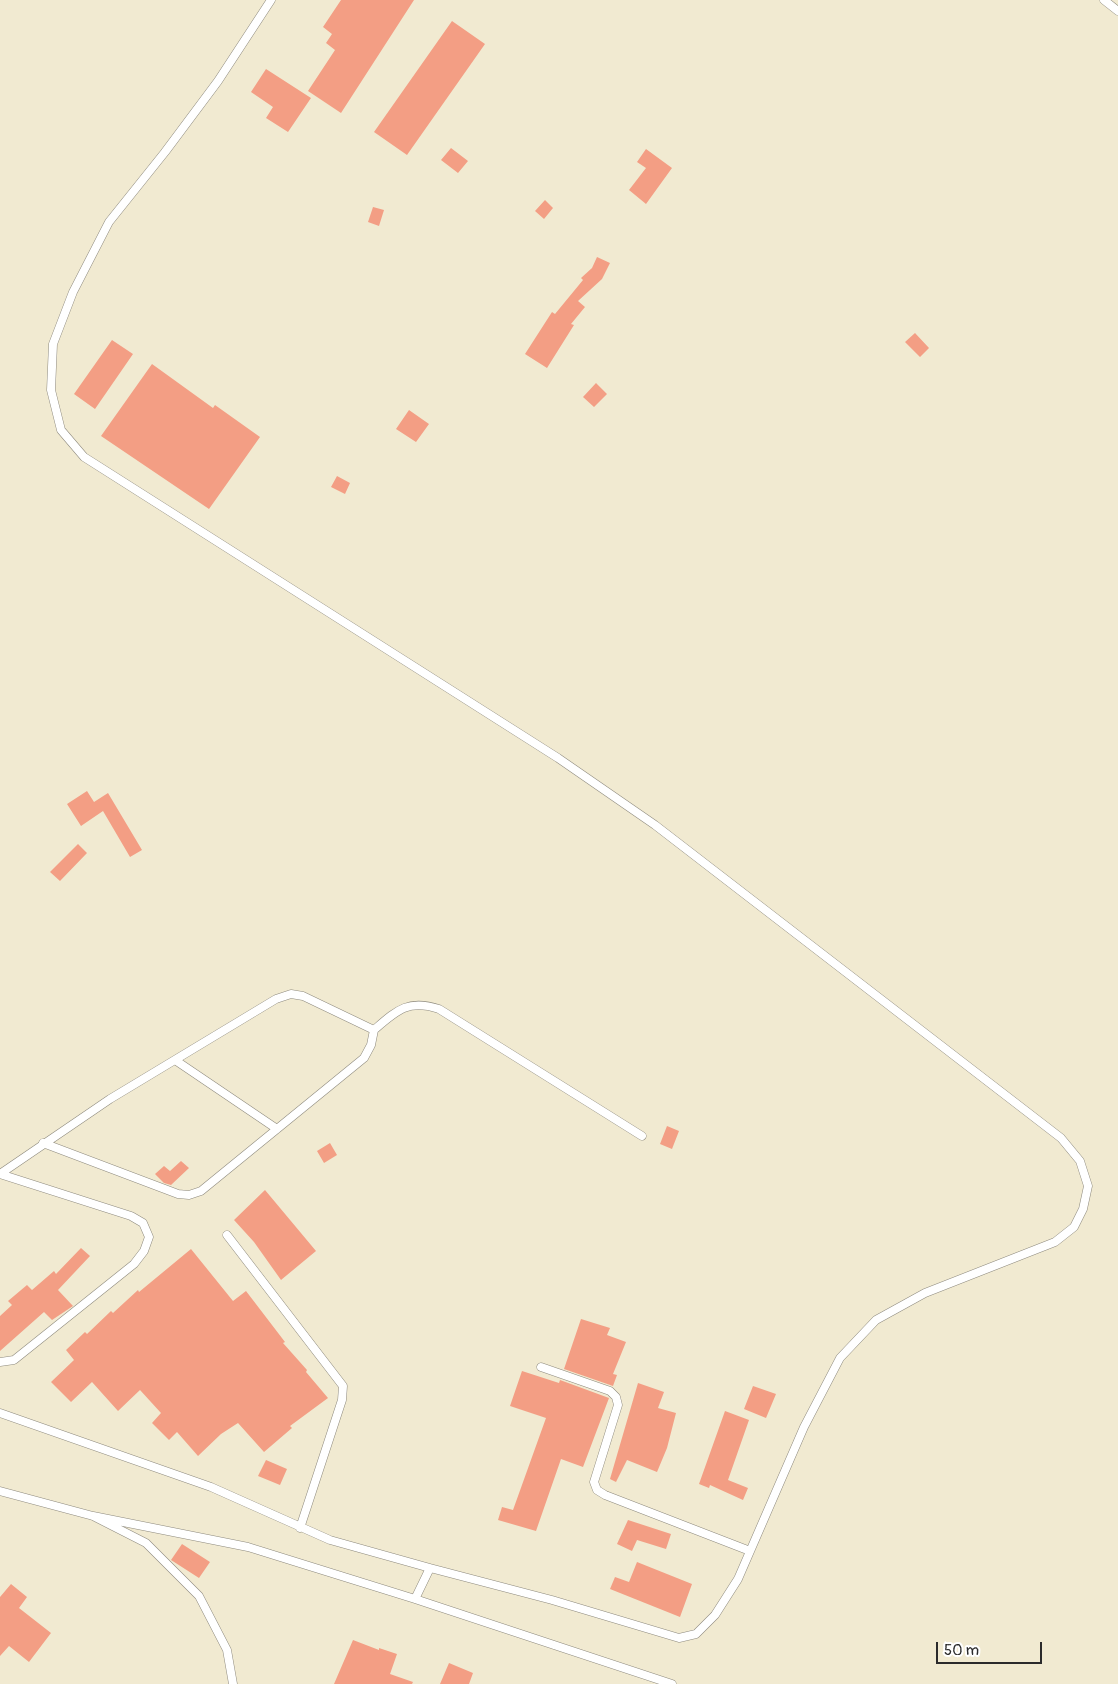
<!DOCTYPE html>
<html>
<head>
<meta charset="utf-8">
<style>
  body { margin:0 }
  #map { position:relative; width:1118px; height:1684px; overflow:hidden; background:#f1ead1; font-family:Pangolin,sans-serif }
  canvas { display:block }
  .scale { position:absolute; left:936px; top:1642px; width:106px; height:22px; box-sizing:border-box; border:2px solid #2b2b2b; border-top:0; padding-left:6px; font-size:15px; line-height:18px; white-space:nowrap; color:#2b2b2b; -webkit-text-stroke:4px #fff; paint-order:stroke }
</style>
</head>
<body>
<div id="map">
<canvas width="1118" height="1684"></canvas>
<div class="scale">50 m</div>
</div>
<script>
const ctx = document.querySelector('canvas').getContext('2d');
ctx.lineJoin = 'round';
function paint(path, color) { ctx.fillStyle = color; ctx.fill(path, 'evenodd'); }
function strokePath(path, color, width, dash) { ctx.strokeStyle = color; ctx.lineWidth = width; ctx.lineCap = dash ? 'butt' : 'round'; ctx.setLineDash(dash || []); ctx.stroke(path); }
const building = new Path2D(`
  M 341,0 L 414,0 L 341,113 L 308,91 L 335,50 L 326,43 L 332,34 L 323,27 Z
  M 452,21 L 485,44 L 407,155 L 374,132 Z
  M 266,69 L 311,98 L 288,132 L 266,118 L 273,107 L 251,92 Z
  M 451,148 L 468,161 L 458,173 L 441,160 Z
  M 646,149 L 672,168 L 646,204 L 629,190 L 646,168 L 637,162 Z
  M 545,200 L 553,208 L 544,219 L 535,211 Z
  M 373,207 L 384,210 L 379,226 L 368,222 Z
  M 597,257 L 610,263 L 602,279 L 578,301 L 585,307 L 571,324 L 574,325 L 547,368 L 525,354 L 552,312 L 555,314 L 583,280 L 581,278 L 592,268 Z
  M 915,333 L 929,348 L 920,357 L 905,342 Z
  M 112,340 L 133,354 L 95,409 L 74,394 Z
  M 152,364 L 213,408 L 215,405 L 260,437 L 209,509 L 101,436 Z
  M 596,383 L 607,394 L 594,407 L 583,397 Z
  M 409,410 L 429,424 L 416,442 L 396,429 Z
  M 337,476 L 350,483 L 345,494 L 331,487 Z
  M 87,791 L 94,802 L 108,793 L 142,850 L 130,857 L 103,811 L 81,826 L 67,804 Z
  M 78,844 L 87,853 L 60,881 L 50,872 Z
  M 667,1126 L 679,1131 L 672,1149 L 660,1144 Z
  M 330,1143 L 337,1155 L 324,1163 L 317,1151 Z
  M 181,1161 L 189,1168 L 171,1185 L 164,1183 L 155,1174 L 164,1166 L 170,1171 Z
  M 265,1190 L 316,1251 L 281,1280 L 254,1242 L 234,1220 Z
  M 81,1248 L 90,1256 L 58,1290 L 73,1306 L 52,1320 L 44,1312 L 0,1351 L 0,1316 L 12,1305 L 8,1301 L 27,1285 L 32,1290 L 54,1271 L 56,1274 Z
  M 191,1249 L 233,1301 L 246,1291 L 285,1342 L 283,1343 L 307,1370 L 306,1372 L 328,1398 L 290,1426 L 292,1428 L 264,1452 L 238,1423 L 221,1434 L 198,1456 L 177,1432 L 169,1440 L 152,1423 L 161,1413 L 140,1390 L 118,1411 L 92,1382 L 71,1402 L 51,1382 L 74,1360 L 66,1350 L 85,1332 L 87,1334 L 111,1311 L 113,1313 L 138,1290 L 139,1292 Z
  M 581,1319 L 610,1328 L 607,1335 L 626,1342 L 613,1374 L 617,1375 L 613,1386 L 564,1369 Z
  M 522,1371 L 559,1383 L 560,1380 L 609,1398 L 583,1467 L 561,1459 L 536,1531 L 498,1520 L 502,1507 L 513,1510 L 546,1418 L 510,1406 Z
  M 638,1383 L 664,1392 L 658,1408 L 676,1413 L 667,1448 L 657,1472 L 627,1460 L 616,1482 L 610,1479 Z
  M 753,1386 L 776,1394 L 766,1418 L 744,1409 Z
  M 725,1411 L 749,1420 L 728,1480 L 748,1488 L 743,1500 L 710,1485 L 709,1488 L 699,1484 Z
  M 266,1460 L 287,1469 L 280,1485 L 258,1476 Z
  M 628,1520 L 671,1534 L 666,1549 L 637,1540 L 632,1551 L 617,1544 Z
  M 182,1544 L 210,1562 L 199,1578 L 171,1560 Z
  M 637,1562 L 692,1584 L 680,1617 L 610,1589 L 615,1577 L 629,1582 Z
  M 11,1584 L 27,1597 L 19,1608 L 51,1633 L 29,1662 L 9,1646 L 0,1656 L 0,1597 Z
  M 353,1640 L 379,1650 L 379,1648 L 397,1654 L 390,1674 L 413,1682 L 412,1684 L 334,1684 Z
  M 449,1663 L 473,1673 L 469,1684 L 440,1684 Z`);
const service = new Path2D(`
  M 1104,0 L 1118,11
  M 175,1060 L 277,1129
  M 43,1143 L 178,1194 L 189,1195 L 201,1191 L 364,1058 L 371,1045 L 374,1030
  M 0,1174 L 110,1099 L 276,999 L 291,994 L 303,996 L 374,1030 C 397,1010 408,999 439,1009 L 642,1136
  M 227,1235 L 343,1386 L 342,1400 L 300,1528
  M 0,1362 L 14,1360 L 134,1264 L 144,1251 L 149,1237 L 143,1223 L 131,1216 L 0,1174
  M 541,1367 L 610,1391 L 616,1397 L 618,1405 L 594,1482 L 597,1490 L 605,1495 L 750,1551
  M 0,1413 L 211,1487 L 330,1540 L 430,1568
  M 0,1491 L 93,1516 L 146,1543 L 199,1596 L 227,1650 L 233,1684
  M 93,1516 L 248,1547 L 415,1599 L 430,1568 L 552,1600 L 679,1638 L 696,1634 L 715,1615 L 738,1579 L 804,1427 L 840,1358 L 876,1320 L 925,1293 L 1055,1242 L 1074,1227 L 1083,1209 L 1088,1186 L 1080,1161 L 1061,1138 L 655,825 L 558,758 L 84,457 L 61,430 L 51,390 L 53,344 L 73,292 L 109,222 L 165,152 L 218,81 L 271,0
  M 415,1599 L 672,1684`);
paint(building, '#f39e84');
strokePath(service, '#8e8a7e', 9);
strokePath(service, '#fff', 8);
</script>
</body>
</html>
